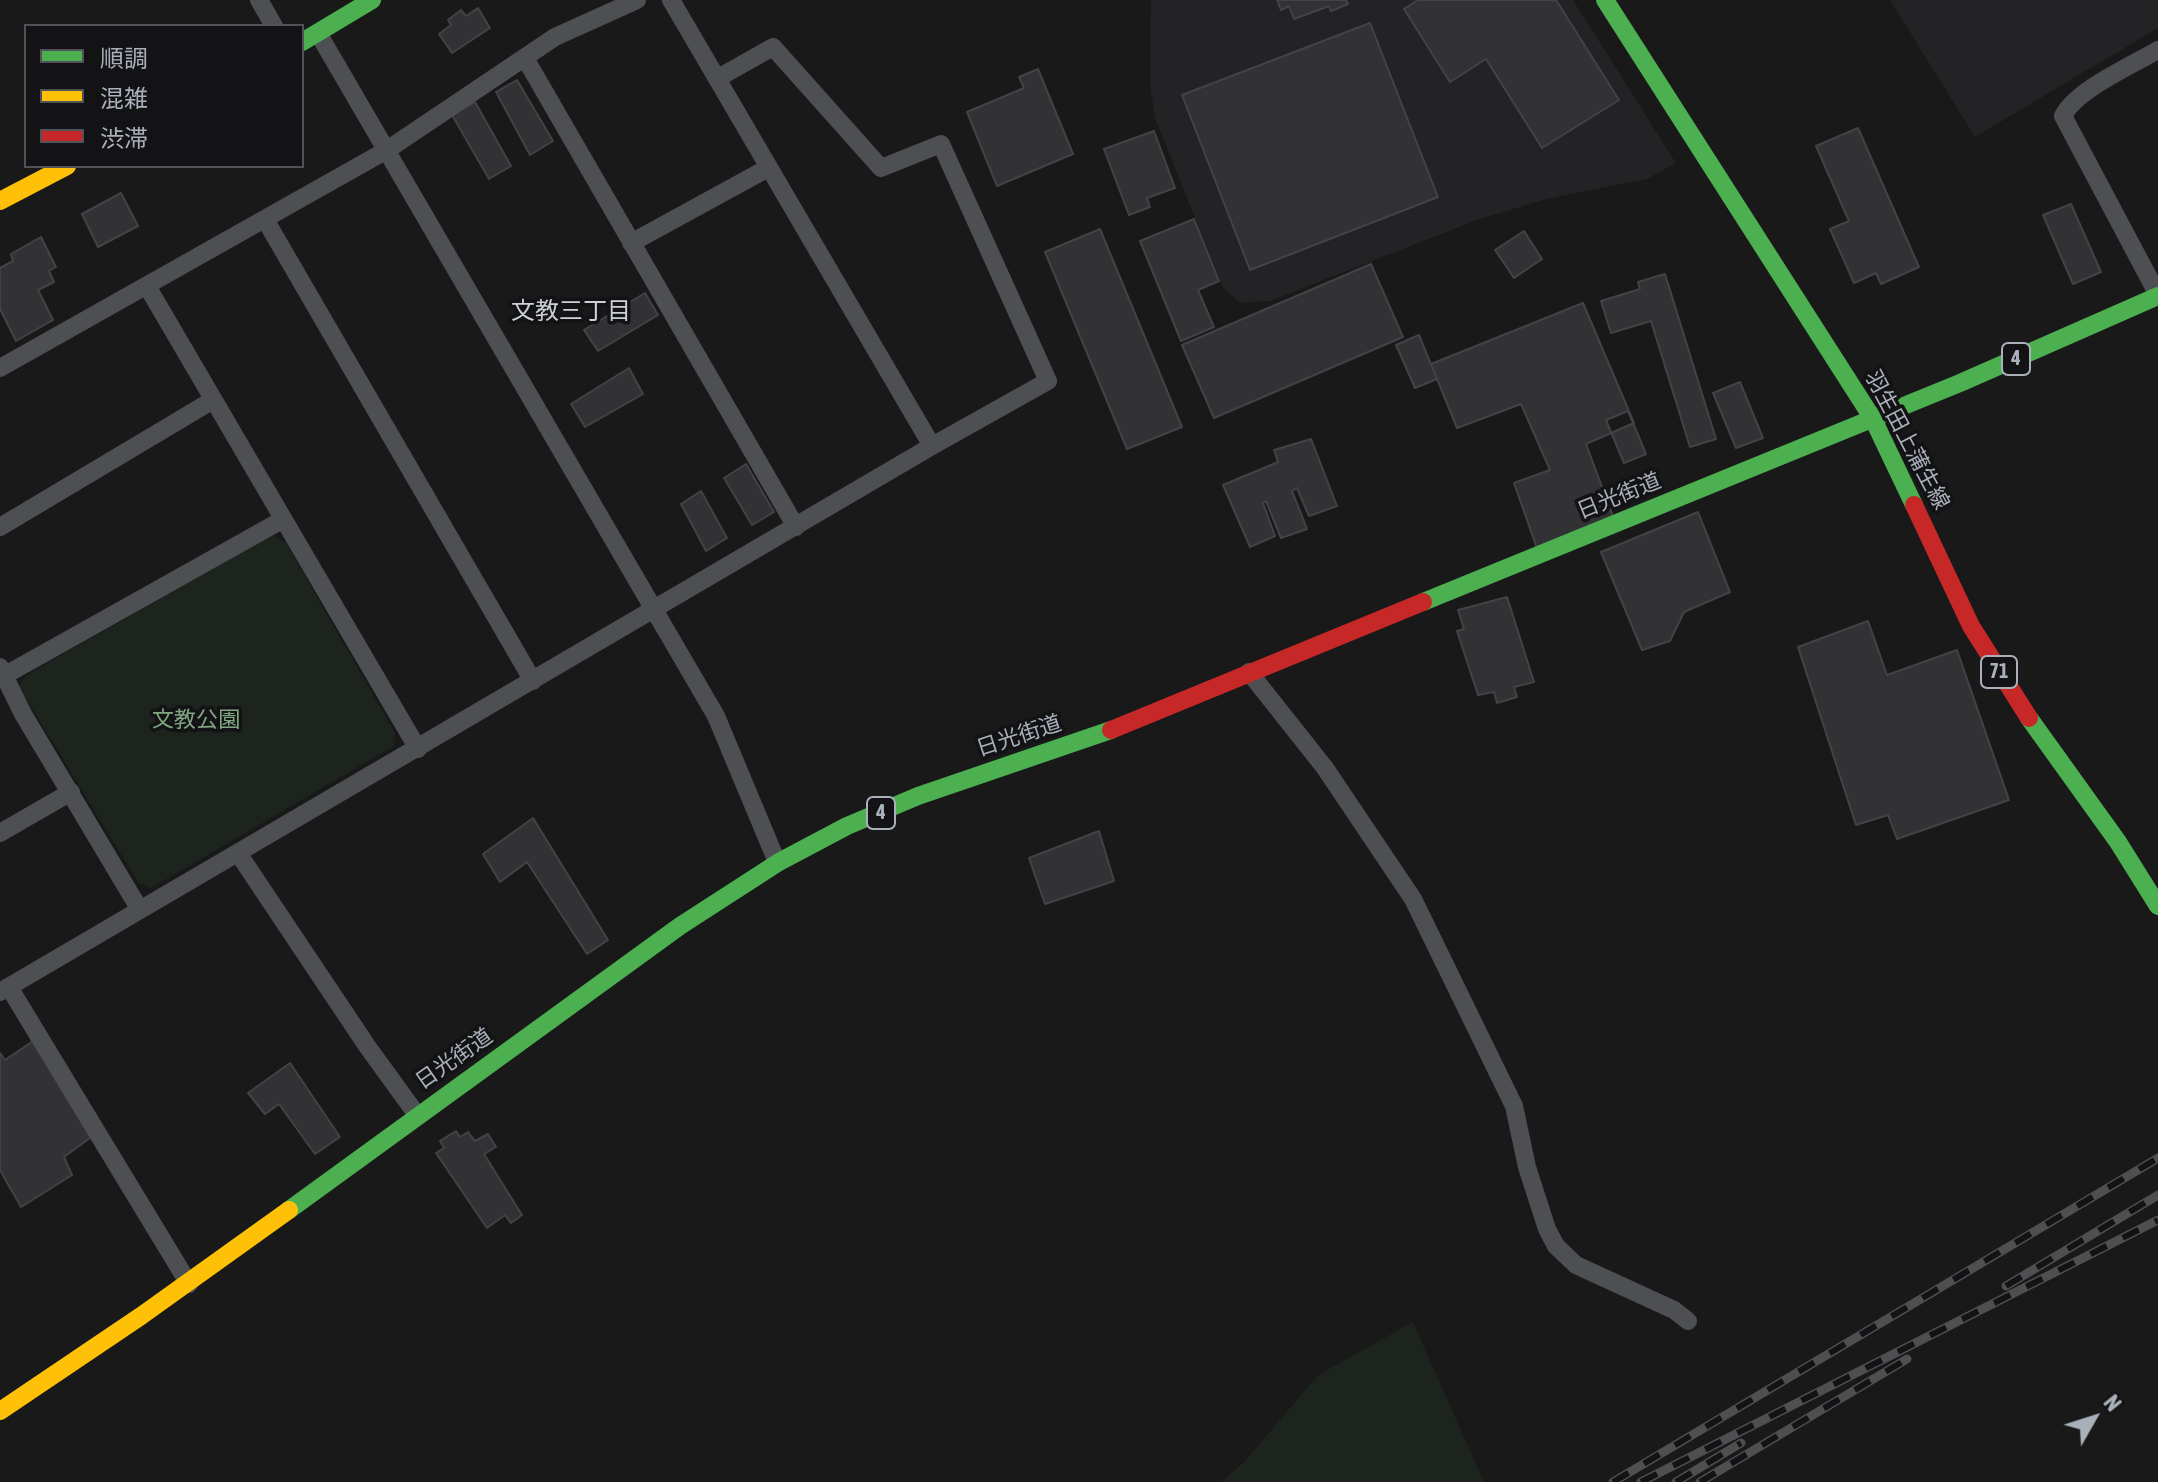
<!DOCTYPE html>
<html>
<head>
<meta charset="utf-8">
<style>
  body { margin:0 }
  #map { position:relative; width:2158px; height:1482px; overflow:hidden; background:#19191a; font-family:"Asap Condensed","Noto Sans JP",sans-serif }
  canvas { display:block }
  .legend { position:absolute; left:24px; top:24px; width:280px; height:144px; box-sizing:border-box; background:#131316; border:2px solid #4f5258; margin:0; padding:10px 14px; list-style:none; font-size:24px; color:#aab0ba }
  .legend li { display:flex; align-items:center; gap:16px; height:40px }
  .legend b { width:40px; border:2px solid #4f5258 }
  .north { position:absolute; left:2054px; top:1378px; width:80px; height:80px; -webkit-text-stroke:6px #131316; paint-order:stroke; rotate:51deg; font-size:22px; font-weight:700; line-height:32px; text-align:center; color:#aab0ba }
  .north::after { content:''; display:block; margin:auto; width:28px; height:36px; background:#aab0ba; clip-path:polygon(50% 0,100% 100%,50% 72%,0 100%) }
</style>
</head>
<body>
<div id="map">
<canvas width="2158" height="1482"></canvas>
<ul class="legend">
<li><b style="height:10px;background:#4caf50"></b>順調</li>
<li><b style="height:10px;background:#ffc107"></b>混雑</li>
<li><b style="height:10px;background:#c62828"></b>渋滞</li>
</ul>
<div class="north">N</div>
</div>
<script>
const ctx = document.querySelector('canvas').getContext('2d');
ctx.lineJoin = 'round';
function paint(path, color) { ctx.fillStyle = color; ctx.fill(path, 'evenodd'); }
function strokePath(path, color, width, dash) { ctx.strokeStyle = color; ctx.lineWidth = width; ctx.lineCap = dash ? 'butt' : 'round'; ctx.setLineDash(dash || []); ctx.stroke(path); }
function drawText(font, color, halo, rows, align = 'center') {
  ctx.font = font + ' "Asap Condensed","Noto Sans JP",sans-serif'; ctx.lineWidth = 7; ctx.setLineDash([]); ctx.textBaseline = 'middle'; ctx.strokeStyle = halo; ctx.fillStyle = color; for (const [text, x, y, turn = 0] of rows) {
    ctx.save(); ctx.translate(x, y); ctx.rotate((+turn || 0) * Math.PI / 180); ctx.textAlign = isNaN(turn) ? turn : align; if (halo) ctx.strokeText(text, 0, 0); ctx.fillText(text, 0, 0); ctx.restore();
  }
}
const built = new Path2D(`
  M 1151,0 L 1573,0 L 1676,163 L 1647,179 L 1546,199 L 1477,220 L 1270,301 L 1240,303 L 1223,288 L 1155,118 L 1150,84 Z
  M 1890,0 L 2158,0 L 2158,28 L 1975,137 Z`);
const green = new Path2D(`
  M 272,535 L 286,543 L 395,733 L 394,746 L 151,888 L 138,882 L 19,687 L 25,676 Z
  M 1413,1322 L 1484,1482 L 1222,1482 L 1246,1460 L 1318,1375 Z`);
const building = new Path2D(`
  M 1277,0 L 1346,0 L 1348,4 L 1331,11 L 1329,6 L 1294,19 L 1289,6 L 1281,10 Z
  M 1418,0 L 1556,0 L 1619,100 L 1542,148 L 1486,59 L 1450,82 L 1404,9 Z
  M 478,8 L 490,28 L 452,53 L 439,34 L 451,25 L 448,20 L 461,10 L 466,16 Z
  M 1370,23 L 1438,197 L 1250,270 L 1182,95 Z
  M 1038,69 L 1073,154 L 997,186 L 967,112 L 1024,88 L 1019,77 Z
  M 517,80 L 553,141 L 530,155 L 496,92 Z
  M 475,102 L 511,166 L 489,179 L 452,115 Z
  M 1858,128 L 1919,267 L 1881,284 L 1876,273 L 1854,283 L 1830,229 L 1849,221 L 1816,146 Z
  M 1154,131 L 1175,188 L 1147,198 L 1150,207 L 1129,215 L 1104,149 Z
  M 121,193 L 138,226 L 98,247 L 82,214 Z
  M 2071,204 L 2101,272 L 2073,284 L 2043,215 Z
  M 1194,219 L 1219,281 L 1198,290 L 1214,327 L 1181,341 L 1140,241 Z
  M 1100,229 L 1182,427 L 1127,449 L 1045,252 Z
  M 1524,231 L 1542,259 L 1514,278 L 1495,250 Z
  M 41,237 L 56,267 L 49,271 L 54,282 L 38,290 L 53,320 L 16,341 L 0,309 L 0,268 L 13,261 L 11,254 Z
  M 1371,264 L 1403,337 L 1214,418 L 1182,345 Z
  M 1665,274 L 1716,439 L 1690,447 L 1651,321 L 1611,333 L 1601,301 L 1640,289 L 1638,282 Z
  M 645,293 L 658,315 L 598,351 L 584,330 Z
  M 1583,303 L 1634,423 L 1586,444 L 1614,519 L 1539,554 L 1514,483 L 1550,470 L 1521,404 L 1457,428 L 1431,364 Z
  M 1419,335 L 1437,379 L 1415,388 L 1396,345 Z
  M 629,368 L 643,394 L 585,427 L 571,404 Z
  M 1740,382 L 1763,438 L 1736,448 L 1713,393 Z
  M 1628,411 L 1646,454 L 1624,463 L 1606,420 Z
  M 1311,439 L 1337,506 L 1309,516 L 1297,488 L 1292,491 L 1307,529 L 1281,538 L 1266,501 L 1263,503 L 1275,536 L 1250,547 L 1223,485 L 1278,462 L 1274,450 Z
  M 746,464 L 774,512 L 752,525 L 724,478 Z
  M 701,491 L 727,538 L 706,551 L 681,504 Z
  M 1698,512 L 1730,592 L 1684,612 L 1670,641 L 1642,650 L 1601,552 Z
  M 1507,597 L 1534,682 L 1514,687 L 1517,697 L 1497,703 L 1494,692 L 1478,695 L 1457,631 L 1464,629 L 1458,610 Z
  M 1868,621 L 1887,675 L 1957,650 L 2009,800 L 1897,839 L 1888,815 L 1856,825 L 1798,647 Z
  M 533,818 L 608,940 L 587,954 L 527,862 L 500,882 L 483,854 Z
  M 1099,831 L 1114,881 L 1045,904 L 1029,858 Z
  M 36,1039 L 94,1135 L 64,1157 L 72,1175 L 21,1207 L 0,1170 L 0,1053 L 5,1060 Z
  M 290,1063 L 340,1137 L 315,1154 L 279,1104 L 265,1114 L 248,1093 Z
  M 456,1131 L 460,1137 L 468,1132 L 475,1141 L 488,1134 L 496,1147 L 484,1154 L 522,1215 L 511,1223 L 505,1215 L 487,1228 L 436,1153 L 444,1148 L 440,1141 Z`);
const street = new Path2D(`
  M 259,0 L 274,26
  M 671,0 L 932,446
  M 318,33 L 716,716 L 777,862
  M 2158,50 C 2132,65 2076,90 2063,116 L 2158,295
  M 525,58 L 796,527
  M 266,221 L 533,681
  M 631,243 L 768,168
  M 147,286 L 418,749
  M 0,368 L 387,150 L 555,37 L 637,0
  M 0,527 L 213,400
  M 0,667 L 23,714 L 140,910
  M 1249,672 L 1325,768 L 1413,899 L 1514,1106 L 1527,1167 L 1547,1229 L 1556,1246 L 1576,1265 L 1674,1310 L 1688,1321
  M 0,678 L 282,520
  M 0,833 L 71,792
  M 238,853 L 367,1046 L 417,1115
  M 9,987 L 189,1284
  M 0,992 L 932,446 L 1048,381 L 941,144 L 881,168 L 773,47 L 718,78`);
const fast = new Path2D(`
  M 1605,0 L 1873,419 L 1914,505
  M 302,42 L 372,0
  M 1423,602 L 1960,383 L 2158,296
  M 2029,718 L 2118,842 L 2158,906
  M 289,1210 L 680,926 L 779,862 L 847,826 L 918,796 L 1111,730`);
const slow = new Path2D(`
  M 0,201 L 67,166
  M 0,1411 L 141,1316 L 289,1210`);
const jam = new Path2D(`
  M 1914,505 L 1971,626 L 2029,718
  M 1111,730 L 1423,602`);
const rail = new Path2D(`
  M 2006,1286 L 2158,1195
  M 1613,1482 L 2158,1158
  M 1641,1482 L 2158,1220
  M 1676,1482 L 1741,1443
  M 1700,1482 L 1907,1359`);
const shields = [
  [2016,359,28],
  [1999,672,36],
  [881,813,28]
];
const shieldNames = [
  ["4",2016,359],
  ["71",1999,672],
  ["4",881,813]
];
const streetNames = [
  ["羽生田上蒲生線",1907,440,62],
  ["日光街道",1619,496,-22],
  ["日光街道",1019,736,-18],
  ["日光街道",454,1059,-35]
];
const parkNames = [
  ["文教公園",196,720]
];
const neighbourhoodNames = [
  ["文教三丁目",571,311]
];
paint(built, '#232326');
paint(green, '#1d241e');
paint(building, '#323234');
strokePath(building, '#424346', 2);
strokePath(street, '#4d4f53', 18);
strokePath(fast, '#4caf50', 18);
strokePath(slow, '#ffc107', 18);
strokePath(jam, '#c62828', 18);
strokePath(rail, '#4d4f51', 9);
strokePath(rail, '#131316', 6, [18]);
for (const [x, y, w] of shields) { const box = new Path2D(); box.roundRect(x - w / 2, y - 16, w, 32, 6); ctx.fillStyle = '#131316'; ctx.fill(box); strokePath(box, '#aab0ba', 2); }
drawText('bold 20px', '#aab0ba', null, shieldNames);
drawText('22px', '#aab0ba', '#131316', streetNames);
drawText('22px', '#81a682', '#131316', parkNames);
drawText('24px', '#cbcfd6', '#131316', neighbourhoodNames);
</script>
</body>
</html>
